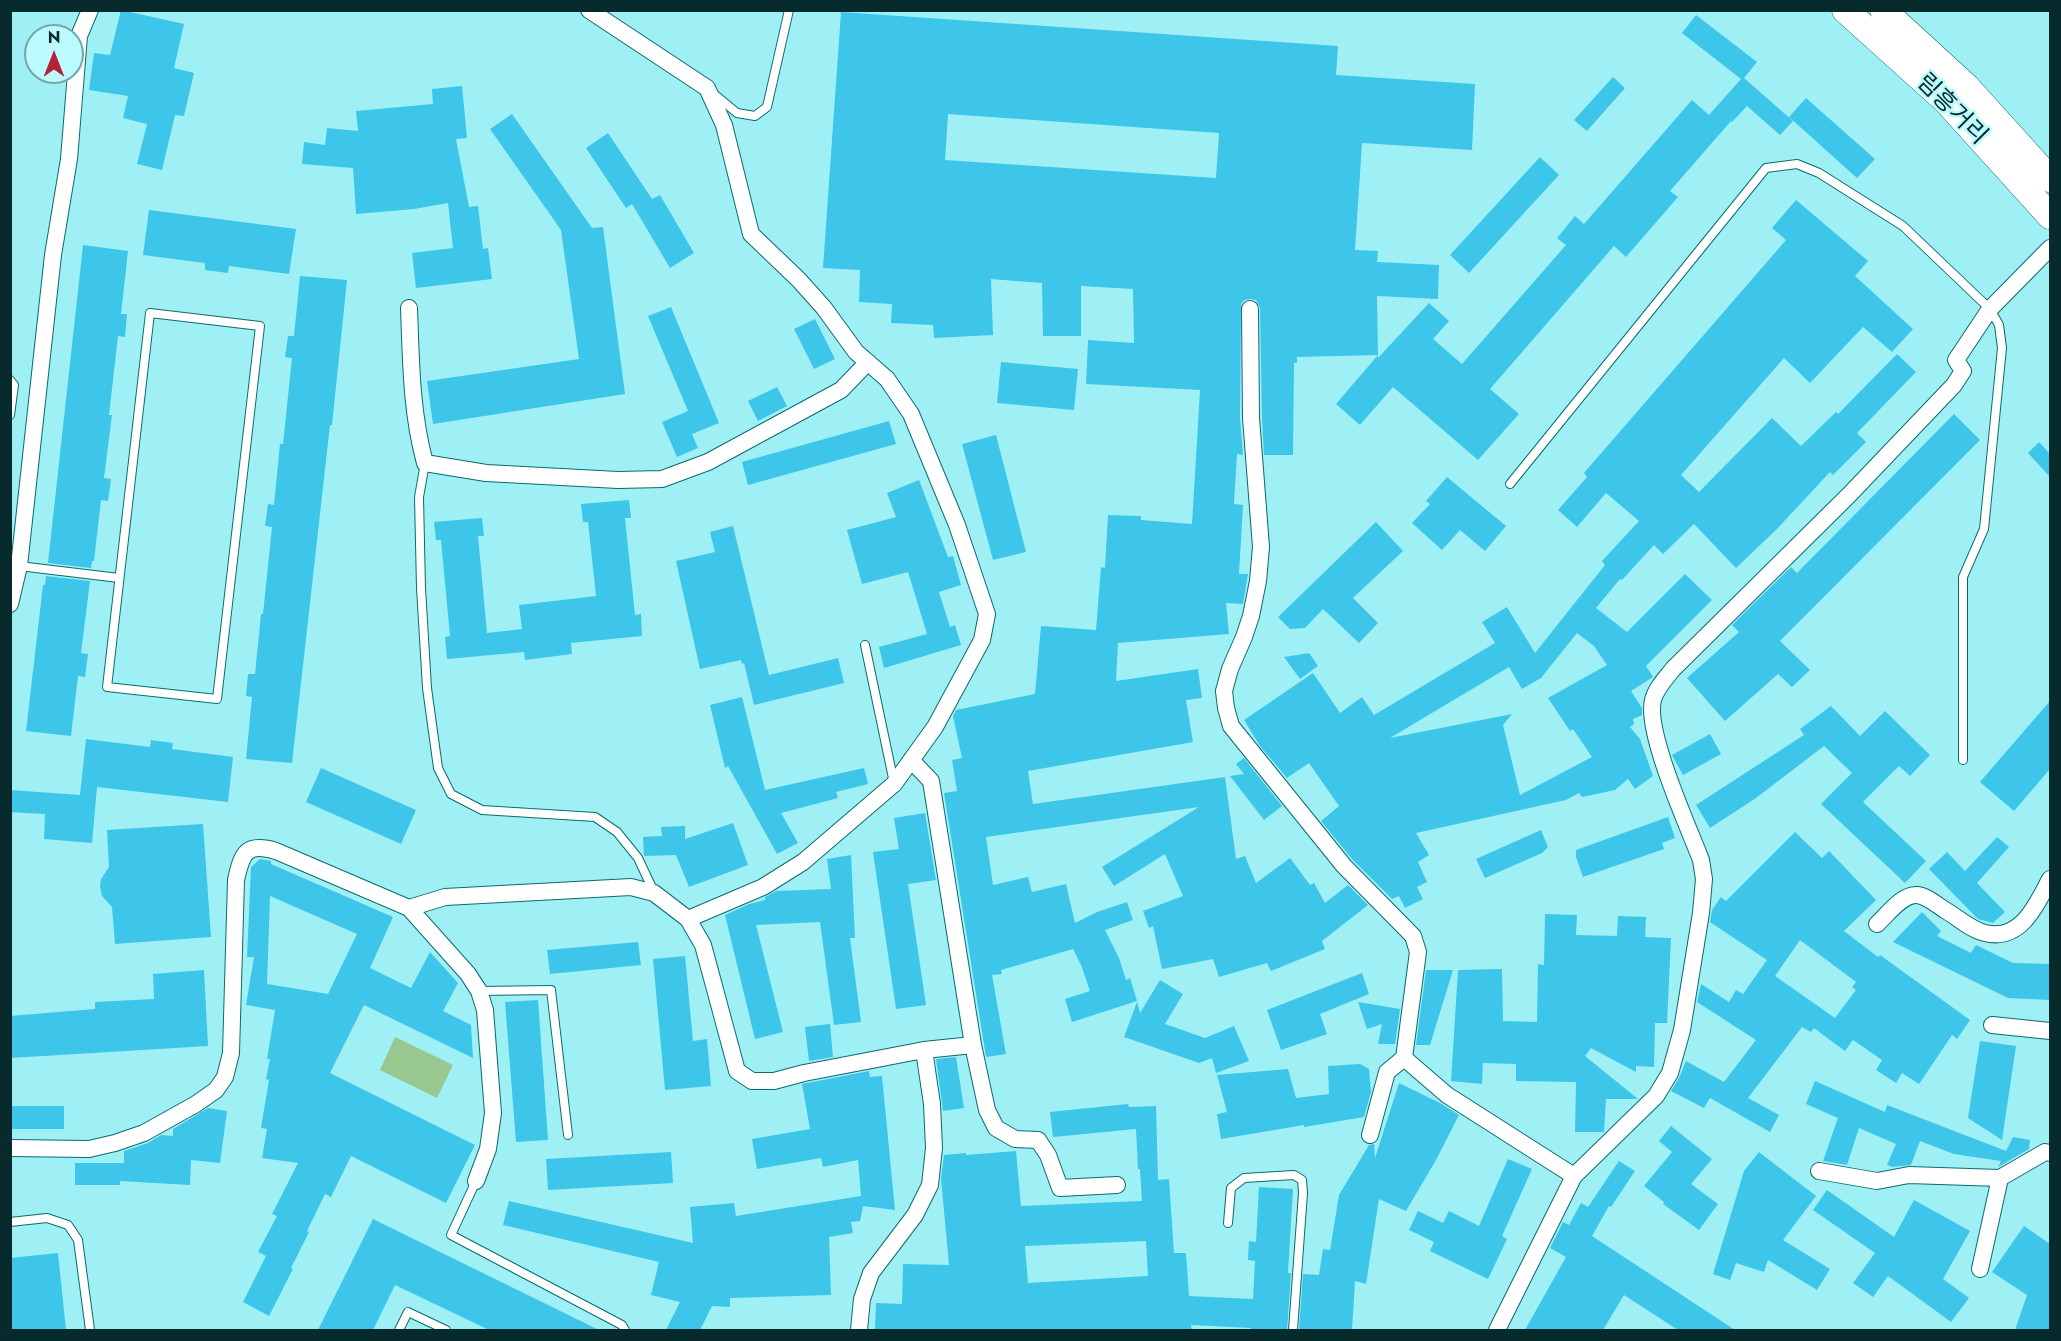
<!DOCTYPE html>
<html>
<head>
<meta charset="utf-8">
<style>
  body { margin:0 }
  #map { position:relative; width:2061px; height:1341px; overflow:hidden; background:#9ff0f5; font-family:Jost,sans-serif }
  canvas { display:block }
  .frame { position:absolute; inset:0; border:12px solid #072b2d; pointer-events:none }
  .north { position:absolute; left:24px; top:24px; width:60px; height:60px; box-sizing:border-box; background:#bbfafe; border:2px solid #73a7aa; border-radius:50%; rotate:0deg; font-size:16px; font-weight:700; line-height:24px; text-align:center; color:#072b2d }
  .north::after { content:''; display:block; margin:auto; width:21px; height:27px; background:#b42236; clip-path:polygon(50% 0,100% 100%,50% 72%,0 100%) }
</style>
</head>
<body>
<div id="map">
<canvas width="2061" height="1341"></canvas>
<div class="frame"></div>
<div class="north">N</div>
</div>
<script>
const ctx = document.querySelector('canvas').getContext('2d');
ctx.lineJoin = 'round';
function paint(path, color) { ctx.fillStyle = color; ctx.fill(path, 'evenodd'); }
function strokePath(path, color, width, dash) { ctx.strokeStyle = color; ctx.lineWidth = width; ctx.lineCap = dash ? 'butt' : 'round'; ctx.setLineDash(dash || []); ctx.stroke(path); }
function drawText(font, color, halo, rows, align = 'center') {
  ctx.font = font + ' Jost,"Noto Sans KR",sans-serif'; ctx.lineWidth = 5; ctx.setLineDash([]); ctx.textBaseline = 'middle'; ctx.strokeStyle = halo; ctx.fillStyle = color; for (const [text, x, y, turn = 0] of rows) {
    ctx.save(); ctx.translate(x, y); ctx.rotate((+turn || 0) * Math.PI / 180); ctx.textAlign = isNaN(turn) ? turn : align; if (halo) ctx.strokeText(text, 0, 0); ctx.fillText(text, 0, 0); ctx.restore();
  }
}
const green = new Path2D(`
  M 395,1037 L 453,1065 L 437,1098 L 380,1070 Z`);
const building = new Path2D(`
  M 121,10 L 184,24 L 174,68 L 194,73 L 184,116 L 175,115 L 162,170 L 137,164 L 147,124 L 123,118 L 128,96 L 89,90 L 94,53 L 110,55 Z
  M 841,12 L 1338,46 L 1336,75 L 1475,84 L 1472,150 L 1362,143 L 1355,250 L 1378,251 L 1377,262 L 1439,265 L 1438,299 L 1377,296 L 1378,355 L 1297,357 L 1297,363 L 1294,363 L 1293,455 L 1264,455 L 1262,418 L 1260,308 L 1256,300 L 1250,299 L 1244,300 L 1241,304 L 1240,418 L 1243,455 L 1237,454 L 1234,504 L 1243,505 L 1239,574 L 1248,574 L 1243,604 L 1226,603 L 1229,634 L 1118,643 L 1116,681 L 1198,669 L 1202,698 L 1186,700 L 1193,742 L 1028,771 L 1033,804 L 1225,777 L 1236,859 L 1245,856 L 1256,883 L 1290,858 L 1310,885 L 1314,883 L 1325,903 L 1348,885 L 1368,905 L 1322,941 L 1325,949 L 1271,971 L 1267,963 L 1219,977 L 1213,959 L 1162,969 L 1153,926 L 1149,928 L 1143,911 L 1183,896 L 1165,854 L 1114,886 L 1102,867 L 1199,807 L 986,837 L 993,885 L 1028,877 L 1032,892 L 1066,884 L 1075,923 L 1097,912 L 1127,902 L 1133,920 L 1105,930 L 1119,958 L 1126,980 L 1130,978 L 1137,1001 L 1072,1022 L 1065,999 L 1090,991 L 1081,965 L 1073,949 L 1001,970 L 1002,974 L 992,975 L 1006,1054 L 986,1057 L 944,793 L 957,791 L 952,760 L 962,758 L 953,716 L 956,710 L 1035,694 L 1041,626 L 1096,630 L 1101,567 L 1105,568 L 1108,515 L 1141,516 L 1141,520 L 1192,524 L 1200,390 L 1086,384 L 1088,340 L 1134,343 L 1133,289 L 1081,286 L 1081,336 L 1043,336 L 1042,283 L 991,279 L 993,335 L 934,338 L 933,325 L 891,323 L 892,304 L 859,302 L 860,270 L 823,268 ZM 948,114 L 1219,133 L 1216,178 L 945,160 Z
  M 1696,15 L 1757,62 L 1744,78 L 1793,121 L 1780,135 L 1747,106 L 1732,122 L 1731,121 L 1670,191 L 1678,197 L 1626,257 L 1614,246 L 1490,389 L 1519,414 L 1478,460 L 1393,387 L 1360,425 L 1336,404 L 1378,355 L 1378,358 L 1429,303 L 1449,321 L 1433,339 L 1462,364 L 1566,245 L 1557,238 L 1575,216 L 1584,224 L 1692,100 L 1709,115 L 1741,79 L 1682,33 Z
  M 1613,77 L 1625,88 L 1587,131 L 1574,120 Z
  M 462,86 L 467,138 L 456,139 L 469,207 L 478,206 L 483,249 L 488,248 L 492,279 L 416,288 L 412,253 L 453,248 L 448,203 L 414,209 L 356,214 L 353,168 L 302,164 L 304,142 L 325,145 L 327,128 L 358,131 L 356,111 L 433,104 L 432,89 Z
  M 1806,98 L 1875,159 L 1857,178 L 1789,117 Z
  M 512,114 L 592,228 L 603,227 L 625,394 L 433,424 L 427,381 L 579,359 L 561,230 L 490,129 Z
  M 608,133 L 652,199 L 660,195 L 694,253 L 670,268 L 632,204 L 626,208 L 586,148 Z
  M 1540,157 L 1559,175 L 1469,273 L 1450,255 Z
  M 1796,200 L 1868,261 L 1855,276 L 1913,329 L 1892,352 L 1863,327 L 1810,383 L 1784,358 L 1681,475 L 1699,492 L 1772,418 L 1801,446 L 1836,412 L 1838,414 L 1897,354 L 1916,372 L 1857,433 L 1866,442 L 1833,475 L 1830,472 L 1776,530 L 1736,568 L 1694,524 L 1663,554 L 1654,545 L 1622,580 L 1620,579 L 1596,608 L 1627,632 L 1685,574 L 1712,600 L 1646,666 L 1653,677 L 1631,691 L 1642,708 L 1642,715 L 1633,719 L 1634,724 L 1630,727 L 1640,739 L 1653,776 L 1635,789 L 1628,779 L 1615,790 L 1582,797 L 1579,793 L 1566,800 L 1416,833 L 1429,855 L 1418,862 L 1427,882 L 1417,887 L 1423,899 L 1405,908 L 1399,896 L 1392,899 L 1352,859 L 1321,821 L 1339,806 L 1309,763 L 1287,778 L 1260,746 L 1244,720 L 1313,673 L 1340,713 L 1362,697 L 1374,715 L 1495,643 L 1482,622 L 1507,607 L 1535,653 L 1605,565 L 1602,561 L 1639,521 L 1606,493 L 1577,527 L 1558,510 L 1587,477 L 1584,473 L 1786,240 L 1772,228 ZM 1577,633 L 1594,646 L 1607,665 L 1548,698 L 1570,731 L 1573,729 L 1592,757 L 1520,795 L 1503,725 L 1512,714 L 1390,738 L 1509,667 L 1522,689 L 1541,678 Z
  M 149,210 L 296,229 L 289,274 L 229,266 L 228,273 L 205,270 L 205,263 L 143,255 Z
  M 83,245 L 128,251 L 121,314 L 127,314 L 125,337 L 118,336 L 109,415 L 112,415 L 104,478 L 111,479 L 108,501 L 101,500 L 94,561 L 92,561 L 91,568 L 48,563 Z
  M 300,276 L 347,280 L 332,425 L 330,425 L 292,763 L 246,759 L 252,697 L 246,696 L 248,674 L 255,674 L 261,614 L 263,614 L 272,527 L 265,526 L 268,504 L 274,505 L 280,444 L 283,444 L 292,358 L 285,357 L 288,336 L 294,336 Z
  M 671,307 L 719,423 L 692,434 L 698,448 L 677,457 L 662,422 L 688,411 L 648,316 Z
  M 815,319 L 835,359 L 814,369 L 794,329 Z
  M 1001,362 L 1078,369 L 1074,410 L 997,403 Z
  M 777,387 L 787,406 L 758,421 L 748,401 Z
  M 1954,414 L 1980,440 L 1780,641 L 1810,670 L 1792,687 L 1778,674 L 1725,721 L 1687,678 L 1739,632 L 1732,625 L 1791,567 L 1797,573 Z
  M 889,421 L 896,444 L 748,485 L 742,462 Z
  M 996,435 L 1026,552 L 993,560 L 962,444 Z
  M 2039,442 L 2050,454 L 2050,477 L 2028,453 Z
  M 1447,477 L 1506,526 L 1485,551 L 1460,530 L 1442,550 L 1412,523 L 1430,504 L 1426,501 Z
  M 919,480 L 948,557 L 953,556 L 961,585 L 939,592 L 950,627 L 955,625 L 961,645 L 884,668 L 879,647 L 927,634 L 908,572 L 862,584 L 847,530 L 896,517 L 887,493 Z
  M 629,500 L 631,518 L 625,518 L 635,615 L 641,614 L 642,636 L 571,643 L 572,654 L 525,660 L 524,652 L 447,659 L 445,637 L 450,636 L 441,540 L 436,540 L 434,522 L 482,518 L 484,536 L 478,536 L 487,633 L 522,629 L 519,605 L 596,596 L 588,522 L 583,522 L 581,504 Z
  M 1376,522 L 1403,551 L 1353,598 L 1378,623 L 1359,643 L 1323,609 L 1305,628 L 1290,629 L 1278,617 Z
  M 733,526 L 769,675 L 838,658 L 844,683 L 754,705 L 744,663 L 742,664 L 741,660 L 700,669 L 676,561 L 715,552 L 710,532 Z
  M 46,576 L 90,581 L 81,653 L 88,654 L 85,677 L 78,676 L 71,736 L 26,731 L 43,585 L 45,585 Z
  M 1309,653 L 1318,666 L 1300,679 L 1284,657 Z
  M 742,697 L 765,790 L 864,768 L 868,784 L 836,792 L 838,798 L 781,813 L 798,843 L 777,854 L 728,766 L 725,768 L 710,705 Z
  M 2050,701 L 2050,769 L 2014,811 L 1980,782 Z
  M 1831,706 L 1860,736 L 1885,711 L 1930,755 L 1910,776 L 1899,766 L 1863,802 L 1926,861 L 1905,883 L 1821,804 L 1852,773 L 1824,746 L 1756,798 L 1710,828 L 1696,805 L 1804,735 L 1800,729 Z
  M 1710,734 L 1721,754 L 1683,775 L 1672,755 Z
  M 86,739 L 150,747 L 151,740 L 173,743 L 172,749 L 233,757 L 228,802 L 97,787 L 92,843 L 44,839 L 45,814 L 10,812 L 10,790 L 80,795 Z
  M 1244,758 L 1282,806 L 1264,820 L 1230,776 L 1244,774 L 1236,764 Z
  M 321,768 L 416,810 L 401,844 L 306,802 Z
  M 925,813 L 936,880 L 908,884 L 926,1005 L 896,1009 L 873,852 L 899,849 L 894,818 Z
  M 1668,817 L 1675,838 L 1662,843 L 1664,849 L 1583,877 L 1576,857 L 1576,850 Z
  M 733,823 L 748,865 L 689,887 L 676,855 L 644,856 L 643,837 L 662,836 L 661,827 L 685,826 L 685,839 Z
  M 203,824 L 211,937 L 115,944 L 112,907 L 102,896 L 100,887 L 101,879 L 109,867 L 107,830 Z
  M 1541,830 L 1548,847 L 1542,853 L 1485,878 L 1476,859 Z
  M 1795,832 L 1822,858 L 1829,851 L 1876,900 L 1844,931 L 1878,957 L 1880,955 L 1970,1020 L 1957,1039 L 1952,1035 L 1919,1084 L 1902,1073 L 1896,1083 L 1876,1070 L 1882,1060 L 1853,1040 L 1845,1051 L 1814,1028 L 1811,1032 L 1802,1027 L 1748,1098 L 1779,1115 L 1770,1132 L 1710,1098 L 1704,1108 L 1671,1091 L 1679,1078 L 1686,1061 L 1724,1082 L 1756,1040 L 1697,1002 L 1701,984 L 1729,1002 L 1736,990 L 1743,994 L 1767,960 L 1710,922 L 1712,910 L 1721,897 L 1726,901 ZM 1800,940 L 1856,982 L 1852,987 L 1856,990 L 1835,1018 L 1775,976 Z
  M 1997,837 L 2009,847 L 1977,883 L 2005,912 L 1993,923 L 1978,919 L 1929,869 L 1947,852 L 1965,871 Z
  M 851,855 L 855,938 L 850,938 L 861,1022 L 834,1025 L 820,922 L 756,925 L 783,1032 L 755,1039 L 725,915 L 749,904 L 765,900 L 765,897 L 776,891 L 831,889 L 827,859 Z
  M 260,859 L 271,861 L 271,864 L 393,917 L 370,968 L 411,988 L 430,952 L 458,983 L 443,1011 L 471,1025 L 473,1058 L 364,1005 L 330,1073 L 475,1145 L 446,1203 L 351,1156 L 331,1197 L 325,1194 L 307,1231 L 309,1232 L 291,1268 L 293,1269 L 269,1316 L 243,1302 L 266,1256 L 258,1252 L 277,1216 L 272,1214 L 298,1163 L 262,1158 L 267,1129 L 261,1128 L 269,1080 L 266,1079 L 270,1059 L 267,1059 L 275,1010 L 246,1005 L 254,957 L 247,957 L 251,867 ZM 270,896 L 357,934 L 328,994 L 267,984 Z
  M 1922,912 L 1941,931 L 1937,936 L 1971,953 L 1976,945 L 2013,963 L 2050,964 L 2050,1000 L 2008,998 L 1893,942 Z
  M 1545,914 L 1577,915 L 1576,935 L 1617,936 L 1618,916 L 1646,917 L 1645,937 L 1671,938 L 1667,1023 L 1655,1023 L 1654,1067 L 1636,1066 L 1636,1072 L 1591,1048 L 1585,1056 L 1638,1099 L 1606,1099 L 1604,1132 L 1575,1132 L 1576,1082 L 1516,1081 L 1516,1064 L 1483,1063 L 1482,1084 L 1451,1081 L 1458,970 L 1502,969 L 1503,1021 L 1537,1022 L 1538,964 L 1544,965 Z
  M 638,942 L 641,965 L 550,974 L 547,950 Z
  M 685,956 L 693,1041 L 707,1039 L 711,1086 L 665,1090 L 653,959 Z
  M 204,970 L 208,1046 L 10,1058 L 10,1016 L 95,1009 L 95,1002 L 154,999 L 153,974 Z
  M 1426,970 L 1453,970 L 1430,1045 L 1416,1045 Z
  M 1362,973 L 1369,994 L 1320,1014 L 1327,1034 L 1281,1050 L 1267,1010 Z
  M 1160,980 L 1183,994 L 1165,1024 L 1205,1038 L 1234,1026 L 1249,1061 L 1216,1073 L 1212,1058 L 1199,1063 L 1124,1037 L 1137,1002 L 1140,1013 Z
  M 538,1000 L 548,1140 L 516,1142 L 505,1002 Z
  M 1358,1002 L 1400,1009 L 1395,1044 L 1378,1044 L 1382,1024 L 1367,1029 Z
  M 830,1024 L 833,1057 L 809,1061 L 805,1027 Z
  M 1980,1041 L 2016,1046 L 2002,1140 L 1968,1118 Z
  M 956,1057 L 964,1108 L 943,1111 L 936,1059 Z
  M 1360,1064 L 1369,1069 L 1371,1092 L 1364,1117 L 1304,1127 L 1304,1125 L 1221,1139 L 1217,1114 L 1227,1112 L 1217,1075 L 1288,1069 L 1296,1098 L 1329,1094 L 1328,1066 Z
  M 869,1071 L 870,1077 L 882,1076 L 895,1210 L 863,1206 L 860,1221 L 851,1222 L 853,1233 L 829,1237 L 831,1295 L 730,1298 L 730,1307 L 712,1306 L 700,1330 L 666,1330 L 680,1302 L 651,1295 L 659,1262 L 503,1225 L 509,1201 L 693,1243 L 690,1207 L 734,1203 L 736,1216 L 861,1196 L 858,1160 L 823,1167 L 821,1158 L 757,1169 L 752,1139 L 810,1129 L 802,1084 Z
  M 1815,1081 L 1885,1112 L 1887,1105 L 2006,1151 L 2013,1137 L 2030,1140 L 2029,1149 L 1998,1167 L 2001,1161 L 1954,1154 L 1920,1141 L 1911,1165 L 1892,1167 L 1887,1165 L 1896,1144 L 1859,1128 L 1847,1165 L 1823,1161 L 1838,1118 L 1806,1104 Z
  M 1399,1083 L 1440,1103 L 1459,1115 L 1436,1160 L 1406,1211 L 1379,1199 L 1366,1284 L 1355,1281 L 1352,1330 L 1299,1330 L 1303,1274 L 1319,1275 L 1323,1249 L 1330,1250 L 1339,1195 L 1369,1145 L 1374,1144 L 1375,1158 Z
  M 1128,1104 L 1129,1107 L 1156,1106 L 1158,1180 L 1169,1179 L 1174,1253 L 1186,1253 L 1189,1296 L 1253,1299 L 1255,1261 L 1248,1260 L 1249,1241 L 1256,1242 L 1259,1187 L 1293,1189 L 1288,1273 L 1291,1273 L 1287,1330 L 1251,1330 L 1251,1328 L 1191,1325 L 1192,1330 L 875,1330 L 876,1303 L 902,1304 L 903,1264 L 949,1265 L 941,1179 L 944,1155 L 966,1153 L 966,1155 L 1016,1151 L 1021,1206 L 1142,1201 L 1140,1169 L 1138,1169 L 1136,1129 L 1053,1137 L 1050,1112 ZM 1146,1241 L 1148,1276 L 1028,1283 L 1025,1246 Z
  M 10,1106 L 64,1106 L 64,1129 L 10,1129 Z
  M 208,1108 L 227,1111 L 220,1163 L 191,1160 L 190,1185 L 120,1181 L 120,1185 L 75,1185 L 75,1163 L 124,1163 L 124,1151 L 148,1143 L 161,1135 L 173,1136 L 173,1129 Z
  M 1671,1126 L 1712,1159 L 1691,1184 L 1718,1204 L 1699,1230 L 1663,1204 L 1664,1202 L 1644,1186 L 1672,1152 L 1659,1141 Z
  M 671,1152 L 673,1183 L 548,1190 L 546,1159 Z
  M 1759,1152 L 1816,1196 L 1783,1240 L 1830,1269 L 1817,1290 L 1768,1260 L 1764,1272 L 1736,1263 L 1730,1280 L 1713,1274 L 1744,1171 Z
  M 1508,1159 L 1532,1169 L 1502,1236 L 1507,1239 L 1488,1279 L 1430,1251 L 1434,1242 L 1409,1230 L 1418,1211 L 1443,1223 L 1449,1211 L 1479,1226 Z
  M 1619,1161 L 1635,1171 L 1611,1207 L 1609,1206 L 1592,1236 L 1735,1330 L 1678,1330 L 1624,1295 L 1603,1330 L 1525,1330 L 1566,1257 L 1550,1248 L 1563,1222 L 1569,1225 L 1581,1203 L 1588,1207 Z
  M 1827,1190 L 1894,1237 L 1914,1200 L 1970,1231 L 1943,1279 L 1969,1298 L 1951,1322 L 1888,1276 L 1873,1297 L 1853,1283 L 1875,1253 L 1813,1210 Z
  M 373,1219 L 599,1330 L 489,1330 L 395,1285 L 373,1330 L 318,1330 Z
  M 2024,1226 L 2050,1244 L 2050,1330 L 2015,1330 L 2027,1295 L 1992,1272 Z
  M 58,1253 L 66,1330 L 10,1330 L 10,1258 Z`);
const service = new Path2D(`
  M 714,94 L 737,113 L 755,116 L 767,107 L 789,10
  M 150,313 L 260,326 L 217,699 L 107,687 Z
  M 10,380 L 14,385 L 10,415
  M 425,463 L 419,497 L 421,588 L 427,688 L 438,768 L 451,794 L 482,810 L 595,817 L 617,832 L 638,858 L 654,892
  M 1510,484 L 1766,168 L 1797,164 L 1819,173 L 1903,226 L 1990,309 L 1999,325 L 2002,348 L 1984,529 L 1963,577 L 1963,760
  M 19,566 L 119,578
  M 865,645 L 894,783
  M 479,991 L 551,990 L 568,1135
  M 476,1181 L 451,1235 L 622,1325 L 625,1330
  M 10,1222 L 47,1218 L 68,1225 L 78,1240 L 90,1330
  M 1228,1223 L 1231,1188 L 1244,1178 L 1294,1175 L 1302,1180 L 1303,1193 L 1293,1330
  M 399,1330 L 408,1312 L 446,1330`);
const minor = new Path2D(`
  M 589,10 L 707,88 L 724,125 L 751,234 L 799,280 L 824,308 L 856,352 L 887,379 L 911,414 L 957,525 L 987,614 L 982,640 L 935,727 L 894,784 L 803,862 L 763,887 L 688,919
  M 409,308 C 411,360 411,412 425,463 L 486,473 L 618,480 L 662,479 L 708,462 L 841,390 L 868,362
  M 1250,309 L 1251,418 L 1261,547 L 1258,581 L 1251,616 L 1244,637 L 1230,669 L 1224,691 L 1226,708 L 1231,726 L 1344,866 L 1413,936 L 1418,952 L 1404,1058 L 1387,1072 L 1370,1135
  M 10,604 L 19,566 L 53,255 L 69,159 L 79,36 L 90,10
  M 911,760 L 931,781 L 973,1045 L 987,1110 L 996,1128 L 1015,1139 L 1038,1140 L 1048,1155 L 1060,1188 L 1117,1185
  M 409,908 L 445,897 L 631,887 L 654,893 L 688,919 L 703,945 L 737,1071 L 752,1081 L 774,1081 L 804,1073 L 924,1050 L 973,1045
  M 1877,924 C 1887,915 1902,894 1917,895 C 1927,896 1937,905 1945,910 C 1957,917 1971,930 1985,933 C 2021,942 2037,904 2050,879
  M 1992,1025 L 2050,1031
  M 1404,1058 L 1447,1095 L 1574,1176
  M 10,1148 L 89,1149 L 115,1143 L 144,1133 L 196,1104 L 216,1090 L 225,1077 L 231,1053 L 236,880 C 242,853 246,842 276,851 L 409,908 L 468,974 L 479,991 L 485,1010 L 493,1113 L 488,1149 L 476,1181
  M 1819,1171 L 1877,1181 L 1909,1175 L 2000,1178 L 2045,1152 L 2050,1153
  M 1980,1269 L 2000,1178
  M 859,1330 L 862,1299 L 871,1273 L 915,1215 L 930,1185 L 934,1148 L 932,1104 L 924,1050
  M 1497,1330 L 1574,1176 L 1656,1096 L 1670,1073 L 1682,1030 L 1701,913 L 1704,879 L 1701,860 C 1688,826 1645,732 1653,700 C 1656,688 1666,678 1673,669 L 1849,495 L 1954,385 L 1963,371 L 1956,360 L 1990,309 L 2050,248`);
const primary = new Path2D(`
  M 1845,10 L 1946,101 L 2050,216
  M 1883,10 L 1966,86 L 2050,179`);
const streetNames = [
  ["림흥거리",1951,110,45]
];
paint(green, '#98c78f');
paint(building, '#3ec5ea');
strokePath(service, '#0a6b6f', 10);
strokePath(minor, '#0a6b6f', 18);
strokePath(primary, '#0a6b6f', 27);
strokePath(service, '#fff', 8);
strokePath(minor, '#fff', 16);
strokePath(primary, '#fff', 26);
drawText('24px', '#072b2d', '#bbfafe', streetNames);
</script>
</body>
</html>
